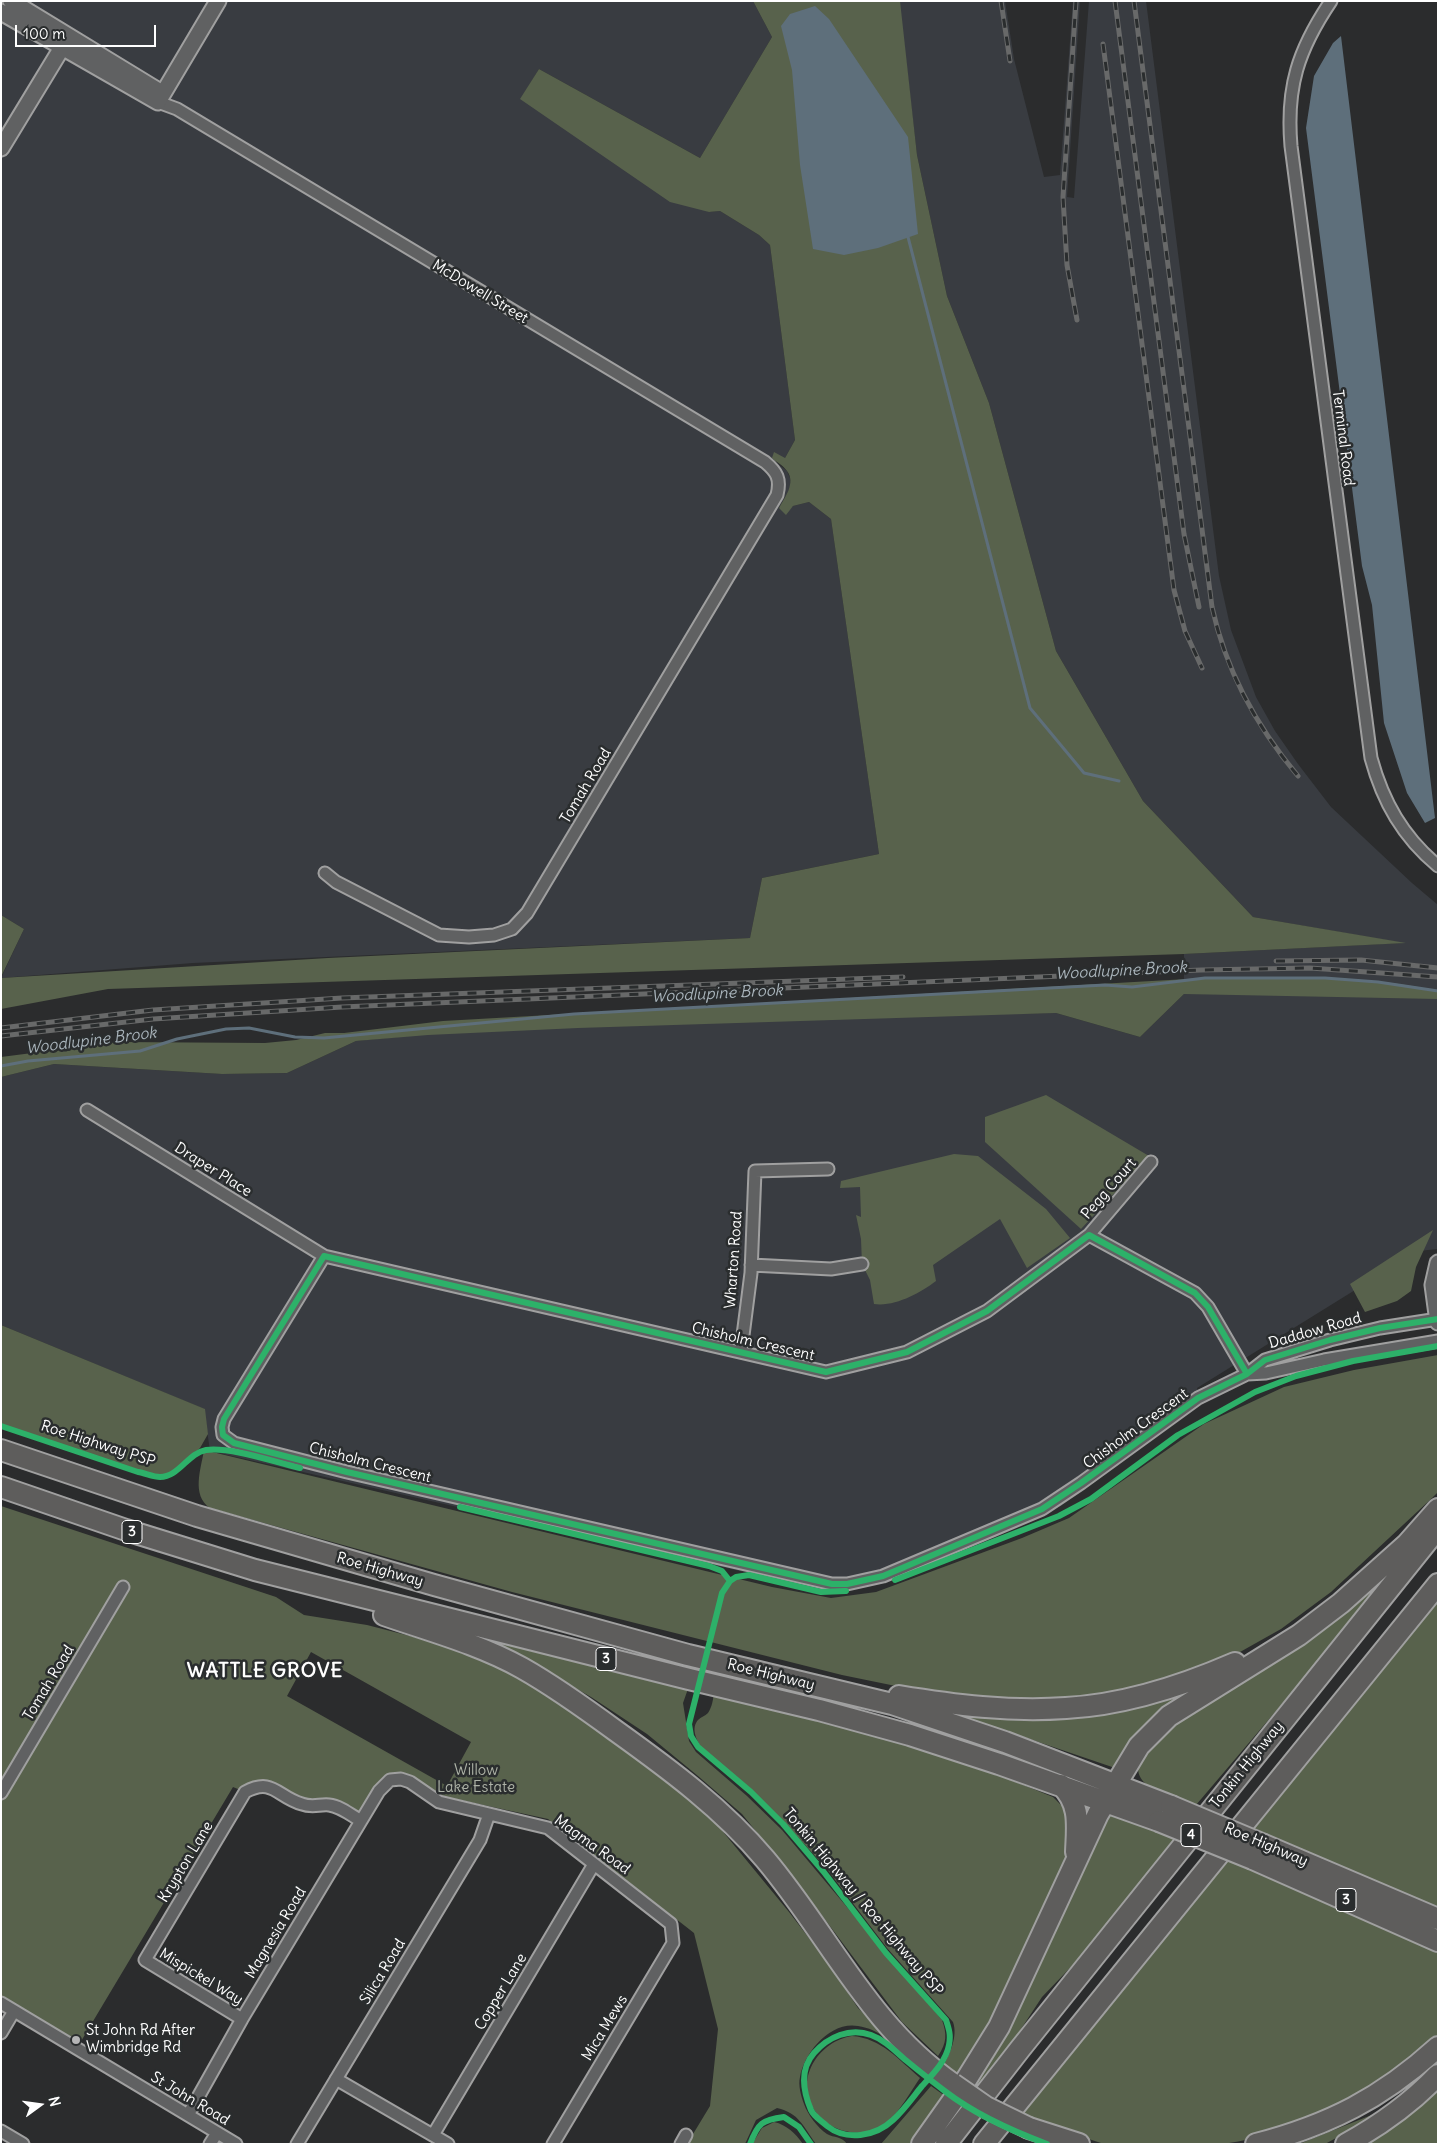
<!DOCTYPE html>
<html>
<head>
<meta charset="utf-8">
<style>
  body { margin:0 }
  #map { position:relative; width:1439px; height:2145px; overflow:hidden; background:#2b2c2d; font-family:Delius,sans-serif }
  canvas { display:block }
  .frame { position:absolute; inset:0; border:2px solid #fff; pointer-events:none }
  .north { position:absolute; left:15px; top:2080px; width:50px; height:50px; -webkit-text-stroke:4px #2a2d2e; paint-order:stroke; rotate:76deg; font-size:14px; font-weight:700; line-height:20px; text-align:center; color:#fff }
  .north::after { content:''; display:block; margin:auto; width:18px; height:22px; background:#fff; clip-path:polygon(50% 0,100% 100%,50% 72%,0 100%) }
  .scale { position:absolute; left:15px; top:25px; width:141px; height:22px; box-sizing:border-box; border:2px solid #fff; border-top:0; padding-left:6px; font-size:15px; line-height:18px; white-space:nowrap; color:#fff; -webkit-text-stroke:4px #2a2d2e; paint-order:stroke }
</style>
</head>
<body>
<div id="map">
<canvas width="1439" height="2145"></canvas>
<div class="frame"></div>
<div class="north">N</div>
<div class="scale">100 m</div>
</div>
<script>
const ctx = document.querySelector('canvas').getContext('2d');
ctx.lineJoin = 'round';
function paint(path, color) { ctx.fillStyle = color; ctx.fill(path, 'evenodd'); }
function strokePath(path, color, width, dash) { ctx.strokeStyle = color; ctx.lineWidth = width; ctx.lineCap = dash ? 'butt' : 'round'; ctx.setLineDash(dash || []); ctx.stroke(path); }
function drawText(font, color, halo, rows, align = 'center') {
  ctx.font = font + ' Delius,sans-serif'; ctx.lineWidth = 5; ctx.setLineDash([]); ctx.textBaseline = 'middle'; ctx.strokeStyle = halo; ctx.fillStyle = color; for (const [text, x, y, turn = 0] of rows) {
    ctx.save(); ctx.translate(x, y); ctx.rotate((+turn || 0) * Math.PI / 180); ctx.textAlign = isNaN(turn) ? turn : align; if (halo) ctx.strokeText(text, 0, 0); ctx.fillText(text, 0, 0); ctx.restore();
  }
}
const built = new Path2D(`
  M 1,1 L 753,1 L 772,37 L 700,158 L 539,69 L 521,99 L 709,212 L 720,211 L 759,235 L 770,245 L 795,440 L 785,458 L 772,459 L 787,471 L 790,478 L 791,485 L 787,494 L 779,508 L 789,510 L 793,506 L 809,502 L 831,519 L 879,854 L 762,878 L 750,938 L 193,963 L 1,978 L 24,929 L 1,915 Z
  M 899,1 L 1005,1 L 1014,59 L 1044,177 L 1060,175 L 1073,1 L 1080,1 L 1067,197 L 1074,198 L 1089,1 L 1146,1 L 1219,576 L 1231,630 L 1256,697 L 1275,731 L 1298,764 L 1331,807 L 1412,883 L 1438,905 L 1438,1249 L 1418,1251 L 1197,1388 L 1200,1402 L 1061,1506 L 880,1582 L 824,1590 L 210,1451 L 204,1409 L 1,1325 L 1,1077 L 54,1064 L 222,1074 L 287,1073 L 356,1041 L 571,1020 L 1056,1013 L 1140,1037 L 1184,994 L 1184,954 L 1402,943 L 1253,917 L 1143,801 L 1056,651 L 989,403 L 947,296 L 917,155 Z`);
const green = new Path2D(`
  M 753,1 L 900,1 L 917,155 L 947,296 L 989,403 L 1056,651 L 1143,801 L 1253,917 L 1406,943 L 1184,954 L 108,989 L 1,1009 L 1,978 L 328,958 L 750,938 L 762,878 L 879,854 L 831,519 L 809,502 L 793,506 L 786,515 L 779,508 C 785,497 796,483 787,471 C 783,465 776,462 772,458 L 774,452 L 785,458 L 795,440 L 770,245 L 759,235 L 720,211 L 709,212 L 670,202 L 520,99 L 539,69 L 700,158 L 772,37 Z
  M 1,915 L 24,929 L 1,977 Z
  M 1205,978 C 1283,978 1361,974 1438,991 L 1438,999 L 1184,994 L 1140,1037 L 1056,1013 L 578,1028 L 428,1035 L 356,1041 L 287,1073 L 222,1074 L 54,1064 L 1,1077 L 1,1057 L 118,1042 L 265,1043 L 296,1040 L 325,1033 L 344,1033 L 443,1021 Z
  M 1046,1095 L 1149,1156 L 1081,1229 L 985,1142 L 985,1117 Z
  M 954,1154 L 978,1156 L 1046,1209 L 1070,1238 L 1027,1268 L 1000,1219 L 933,1265 L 936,1281 C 920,1293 895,1307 874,1304 L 870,1280 L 862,1264 L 861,1239 L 856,1215 L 861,1217 L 860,1187 L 840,1188 L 841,1181 Z
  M 1433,1230 L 1416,1267 L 1411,1291 L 1397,1301 L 1365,1312 L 1350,1284 Z
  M 1,1325 L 205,1409 L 208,1434 L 200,1448 L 176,1471 L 161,1477 L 138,1472 L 1,1427 Z
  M 1438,1355 L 1438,1492 L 1432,1498 L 1331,1592 L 1281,1629 L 1224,1661 L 1163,1682 L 1079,1699 L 1020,1700 L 925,1692 L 842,1675 L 512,1592 L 210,1508 C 191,1495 201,1469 204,1450 L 772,1587 L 831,1598 L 876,1592 L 1022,1538 L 1069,1518 L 1204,1424 L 1284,1387 L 1354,1370 Z
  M 1,1506 L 276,1597 L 304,1615 L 367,1625 L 457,1648 L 508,1669 L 636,1753 L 715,1822 L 789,1912 L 825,1959 L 858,2008 L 910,2057 C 894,2044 879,2029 858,2026 C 830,2021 804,2053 800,2077 C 798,2085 801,2096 804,2104 C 808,2115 817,2127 827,2134 C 834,2138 842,2136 847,2144 L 816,2144 C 803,2126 799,2113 777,2108 L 756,2120 L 745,2144 L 687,2144 L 710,2106 L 718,2029 L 694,1933 L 548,1819 L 442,1796 L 439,1802 L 410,1782 L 390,1780 L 361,1821 L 341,1809 L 312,1807 L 278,1791 L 245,1792 L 233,1787 L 77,2048 L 1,2007 ZM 311,1652 L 471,1742 L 447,1786 L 287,1696 Z
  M 1413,1550 L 1196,1805 C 1174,1797 1124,1788 1142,1756 C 1148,1746 1159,1736 1167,1727 Z
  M 1438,1601 L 1438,2035 C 1378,2091 1305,2132 1223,2144 L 1104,2144 L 1025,2118 L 1022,2112 Z
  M 413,1619 L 612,1666 C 628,1679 668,1685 689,1686 L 683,1703 L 689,1741 L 696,1752 L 747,1796 L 782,1830 L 942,2020 C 947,2034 947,2043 938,2056 L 902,2022 L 793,1877 L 742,1814 L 698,1776 L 647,1734 L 591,1697 L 544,1670 Z
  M 1194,1689 L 1118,1769 L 959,1715 L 960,1711 Z
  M 714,1693 L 866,1732 L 971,1764 L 1053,1797 L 1065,1809 L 1073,1835 L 1060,1873 L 996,2013 L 961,2075 L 943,2066 C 950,2054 958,2036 953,2022 L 887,1948 L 826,1868 L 787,1825 L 752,1790 L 701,1747 C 696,1739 691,1728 698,1720 C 701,1717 705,1716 708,1713 C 712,1707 713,1700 714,1693 Z
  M 1111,1811 L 1180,1839 L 1128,1897 L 1093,1944 L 1042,1997 L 981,2090 L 969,2082 L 1106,1815 Z
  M 852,2036 C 881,2038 899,2060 920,2078 C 911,2091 898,2114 886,2124 C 863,2141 827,2132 813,2108 C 795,2077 820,2041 852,2036 Z
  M 1438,2075 L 1438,2144 L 1349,2144 Z
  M 931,2086 L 945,2096 L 910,2144 L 881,2144 Z
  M 1379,2112 L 1375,2117 L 1325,2144 L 1299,2144 Z
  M 774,2122 C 787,2125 795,2133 803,2144 L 752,2144 L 762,2128 Z`);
const water = new Path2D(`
  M 815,6 L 829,19 L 908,137 L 918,234 L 878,248 L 844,255 L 813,249 L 800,165 L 792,70 L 781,26 L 790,14 Z
  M 1341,36 L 1435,818 L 1425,823 L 1407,793 L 1384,723 L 1372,605 L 1362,566 L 1306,128 L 1314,76 L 1333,43 Z`);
const stream = new Path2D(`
  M 908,237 L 1030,708 L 1084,773 L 1119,781
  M 1,1066 L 28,1061 L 140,1051 L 177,1039 L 226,1029 L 249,1028 L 295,1037 L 324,1038 L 574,1014 L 1105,985 L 1132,987 L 1205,978 L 1325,978 L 1378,982 L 1438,991`);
const street = new Path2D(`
  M 1331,1 C 1298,50 1286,87 1291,146 L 1371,758 C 1383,802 1403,837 1438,866
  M 158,102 L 177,109 L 765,462 C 777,472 781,479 777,495 L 527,913 L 512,929 L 494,935 L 469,937 L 439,935 L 336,882 L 325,873
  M 87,1110 L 324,1256
  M 1089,1235 L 1151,1162
  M 751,1265 L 831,1269 L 862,1264
  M 741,1351 L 751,1273 L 755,1171 L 828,1169
  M 1247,1374 L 1208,1307 L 1195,1293 L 1089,1235 L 987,1311 L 907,1352 L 826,1372 L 324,1256 L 224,1419 L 222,1427 L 223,1435 L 234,1443 L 347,1472 L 832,1584 L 847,1584 L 883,1576 L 1042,1509 L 1081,1483 L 1198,1398 L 1247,1374 L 1265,1360 L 1330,1340 L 1380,1328 L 1438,1319
  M 1247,1374 L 1266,1373 L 1324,1360 L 1438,1341
  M 1,1793 L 123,1587
  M 1,2003 L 236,2144
  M 242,2019 L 145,1960 L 245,1792 C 273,1777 277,1797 302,1804 C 312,1808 320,1804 329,1805 C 340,1806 351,1815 361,1821
  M 1,2033 L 14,2011
  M 336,2079 L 448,2144
  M 188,2115 L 242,2019 L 379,1791 L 390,1780 L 401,1779 L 410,1782 L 439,1802 L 548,1828 L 671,1924 L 673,1943 L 553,2144
  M 1,2131 L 23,2144
  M 433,2135 L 594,1864
  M 210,2144 L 217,2133
  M 297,2144 L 480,1840 L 489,1814
  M 681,2144 L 686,2135`);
const secondary = new Path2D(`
  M 11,1 L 157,90
  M 1,12 L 158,102 L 218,1
  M 1,148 L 66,41
  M 1438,1263 L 1433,1285 L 1438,1322`);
const highway = new Path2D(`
  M 1,1450 L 197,1516 L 434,1585 L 688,1655 L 892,1704 L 1005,1742 L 1171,1806
  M 1,1487 L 126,1530 L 255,1570 L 689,1679 L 819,1710 L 910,1735 L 999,1764 L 1159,1821
  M 384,1615 C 430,1631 479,1644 522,1668 C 554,1686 586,1709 616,1731 C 669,1769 723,1809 765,1859 C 829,1935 869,2026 953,2084
  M 899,1696 C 954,1705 1010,1712 1066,1708 C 1124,1705 1182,1686 1235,1663
  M 1061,1785 C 1081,1804 1077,1826 1076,1852
  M 1264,1845 L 1438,1919
  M 1253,1859 L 1438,1941
  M 1029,2128 L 1079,2144
  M 922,2144 L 956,2096 L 999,2027 L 1098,1814 L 1139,1746 L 1169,1716 L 1299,1635 L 1341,1603 L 1407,1544 L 1438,1509
  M 946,2144 L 1020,2049 L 1433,1534
  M 984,2144 L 1438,1584
  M 1256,2144 C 1329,2125 1382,2098 1438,2047
  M 1346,2144 C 1379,2126 1412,2102 1438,2075`);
const rail = new Path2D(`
  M 1001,1 L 1010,61
  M 1076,1 L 1063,197 L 1067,265 L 1077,320
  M 1115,1 L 1184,534 L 1199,607
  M 1134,1 L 1212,607 C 1226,671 1256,726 1298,776
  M 1103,44 L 1174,590 L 1185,631 L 1202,668
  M 1276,961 L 1361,960 L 1438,968
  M 1,1028 L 153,1010 L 342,998 L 903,977
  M 1,1036 L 153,1019 L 342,1007 L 1201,970 L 1310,968 L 1438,977`);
const highwayBridge = new Path2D(`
  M 1171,1806 L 1264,1845
  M 1159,1821 L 1253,1859
  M 953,2084 L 986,2107 L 1029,2128`);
const cycleway = new Path2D(`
  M 1247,1374 L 1208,1307 L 1195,1293 L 1089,1235 L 987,1311 L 907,1352 L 826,1372 L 324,1256 L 224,1419 L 222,1427 L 223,1435 L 234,1443 L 347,1472 L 832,1584 L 847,1584 L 883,1576 L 1042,1509 L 1081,1483 L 1198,1398 L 1247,1374 L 1265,1360 L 1330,1340 L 1380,1328 L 1438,1319
  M 1,1426 L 138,1472 C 145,1473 153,1477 160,1477 C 179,1477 188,1453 206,1450 C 232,1447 274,1462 300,1468
  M 460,1507 L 709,1566 L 722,1571 L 730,1581
  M 895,1580 L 1059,1516 L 1091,1499 L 1178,1435 L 1255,1392 L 1296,1376 L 1353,1361 L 1438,1346
  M 846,1591 L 821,1592 L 749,1575 L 736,1577 L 730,1581 L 722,1593 L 689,1724 L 691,1736 L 698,1747 L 751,1792 L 783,1824 L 823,1871 L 886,1953 L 946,2020 C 949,2029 951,2035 949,2045 C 946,2061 933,2074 922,2086 C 913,2097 904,2110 893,2120 C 875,2137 846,2141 827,2126 C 822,2121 814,2117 811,2110 C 803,2091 799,2070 814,2053 C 828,2037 850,2027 871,2035 C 885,2040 896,2052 908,2062 C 920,2072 933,2082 946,2092 C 976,2115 1012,2131 1047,2144
  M 750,2144 C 758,2123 762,2120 784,2117 L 799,2127 L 811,2144`);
const markers = [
  [76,2040,5,"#b5b5b6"]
];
const shields = [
  [132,1532,20],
  [606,1659,20],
  [1191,1835,20],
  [1346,1900,20]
];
const shieldNames = [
  ["3",132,1532],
  ["3",606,1659],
  ["4",1191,1835],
  ["3",1346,1900]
];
const streetNames = [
  ["McDowell Street",480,292,31],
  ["Terminal Road",1343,438,83],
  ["Tomah Road",586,786,-59],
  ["Draper Place",213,1170,32],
  ["Pegg Court",1109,1189,-49],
  ["Wharton Road",734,1260,-86],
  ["Daddow Road",1315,1331,-16],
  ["Chisholm Crescent",753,1342,13],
  ["Chisholm Crescent",1136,1429,-36],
  ["Roe Highway PSP",98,1444,18],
  ["Chisholm Crescent",370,1463,14],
  ["Roe Highway",380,1570,16],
  ["Roe Highway",771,1675,14],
  ["Tomah Road",49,1683,-59],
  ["Tonkin Highway",1247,1765,-51],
  ["Magma Road",592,1845,36],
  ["Roe Highway",1266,1845,23],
  ["Krypton Lane",186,1862,-59],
  ["Tonkin Highway / Roe Highway PSP",863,1902,50],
  ["Magnesia Road",276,1933,-59],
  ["Silica Road",383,1972,-59],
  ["Mispickel Way",201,1977,31],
  ["Copper Lane",501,1992,-59],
  ["Mica Mews",605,2028,-59],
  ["St John Road",190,2099,31]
];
const parkNames = [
  ["Willow",476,1771],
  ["Lake Estate",476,1788]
];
const poiNames = [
  ["St John Rd After",86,2031],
  ["Wimbridge Rd",86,2048]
];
const waterNames = [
  ["Woodlupine Brook",1121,971,-3],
  ["Woodlupine Brook",717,994,-3],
  ["Woodlupine Brook",91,1041,-7]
];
const districtNames = [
  ["WATTLE GROVE",265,1671]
];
paint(built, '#393c41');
paint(green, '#58624c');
paint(water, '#5e6f7b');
strokePath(stream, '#5e6f7b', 3);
strokePath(street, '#a0a0a0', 15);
strokePath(secondary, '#a0a0a0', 19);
strokePath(highway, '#a0a0a0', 24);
strokePath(street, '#606162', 11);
strokePath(secondary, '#606162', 15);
strokePath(highway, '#5e5d5c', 20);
strokePath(rail, '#686969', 5);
strokePath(rail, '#2a2d2e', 3, [9]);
strokePath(highwayBridge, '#a0a0a0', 24, []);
strokePath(highwayBridge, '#5e5d5c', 20);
strokePath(cycleway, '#2db169', 6);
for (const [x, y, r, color] of markers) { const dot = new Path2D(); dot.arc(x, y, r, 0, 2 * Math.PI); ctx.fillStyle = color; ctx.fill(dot); strokePath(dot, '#2a2d2e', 2); }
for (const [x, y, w] of shields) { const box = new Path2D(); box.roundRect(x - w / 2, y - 11.5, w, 23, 4); ctx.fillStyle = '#2a2d2e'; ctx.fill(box); strokePath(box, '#fff', 1); }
drawText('bold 14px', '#fff', null, shieldNames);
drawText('15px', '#fff', '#2a2d2e', streetNames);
drawText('15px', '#afb4a8', '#2a2d2e', parkNames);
drawText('15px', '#fff', '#2a2d2e', poiNames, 'left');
drawText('italic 16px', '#a9b4bb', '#2a2d2e', waterNames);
ctx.letterSpacing = '1px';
drawText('bold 20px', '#fff', '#2a2d2e', districtNames);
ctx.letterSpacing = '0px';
</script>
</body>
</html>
